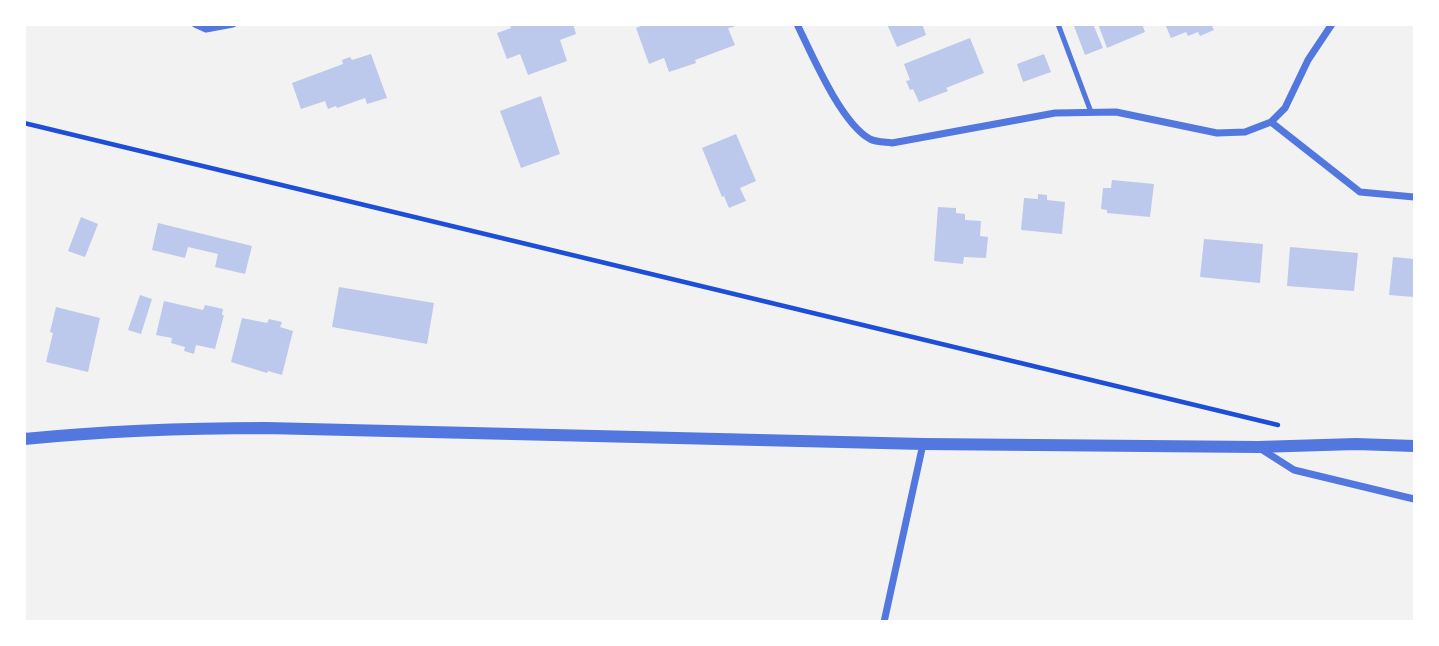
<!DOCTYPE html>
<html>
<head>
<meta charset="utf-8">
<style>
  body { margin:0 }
  #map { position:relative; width:1439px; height:646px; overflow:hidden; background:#f2f2f2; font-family:"Asap Condensed",sans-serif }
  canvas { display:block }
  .frame { position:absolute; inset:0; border:26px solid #fff; pointer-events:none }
</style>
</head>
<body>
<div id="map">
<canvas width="1439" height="646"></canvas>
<div class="frame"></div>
</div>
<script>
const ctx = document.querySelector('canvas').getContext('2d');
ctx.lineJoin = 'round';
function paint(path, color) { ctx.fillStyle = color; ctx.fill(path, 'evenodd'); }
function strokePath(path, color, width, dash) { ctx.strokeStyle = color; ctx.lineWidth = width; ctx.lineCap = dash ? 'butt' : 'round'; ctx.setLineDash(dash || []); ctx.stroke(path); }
const building = new Path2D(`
  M 510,24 L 573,24 L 576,34 L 560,40 L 567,61 L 528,75 L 520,54 L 507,59 L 497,33 L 511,28 Z
  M 646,24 L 733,24 L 734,27 L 728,28 L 735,45 L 695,60 L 696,63 L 669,72 L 664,58 L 649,64 L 636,28 Z
  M 887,24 L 922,24 L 926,35 L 897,47 Z
  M 1077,24 L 1093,24 L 1103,48 L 1085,55 L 1074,26 Z
  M 1098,24 L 1142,24 L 1145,32 L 1107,48 Z
  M 1165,24 L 1211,24 L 1214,30 L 1200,36 L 1198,32 L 1188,36 L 1186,32 L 1171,38 Z
  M 970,38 L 984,73 L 946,88 L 948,91 L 919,102 L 913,89 L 910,90 L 906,81 L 910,80 L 904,64 Z
  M 371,54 L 387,98 L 367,104 L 365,98 L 337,108 L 336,106 L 328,109 L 325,101 L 301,109 L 292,83 L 343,64 L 342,60 L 350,57 L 352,60 Z
  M 1044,54 L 1051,72 L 1023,82 L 1017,64 Z
  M 541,96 L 560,154 L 521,168 L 500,111 Z
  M 736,134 L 756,181 L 740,188 L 746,201 L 729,208 L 724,196 L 722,197 L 702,148 Z
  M 1112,180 L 1154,184 L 1150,217 L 1107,213 L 1107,210 L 1101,209 L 1103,188 L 1111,188 Z
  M 1038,194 L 1047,195 L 1047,200 L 1065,202 L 1062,234 L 1021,230 L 1024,198 L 1038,199 Z
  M 938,207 L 956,208 L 956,213 L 965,214 L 965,220 L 981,221 L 980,236 L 988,237 L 986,258 L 964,257 L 963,264 L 934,261 Z
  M 81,217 L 98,224 L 85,257 L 68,251 Z
  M 158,223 L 252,246 L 245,274 L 215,267 L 218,254 L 188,247 L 185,258 L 152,250 Z
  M 1204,239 L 1263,244 L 1260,283 L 1200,277 Z
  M 1290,247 L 1358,253 L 1354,291 L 1287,286 Z
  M 1393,257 L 1414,259 L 1414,297 L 1389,295 Z
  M 339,287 L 434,303 L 427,344 L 332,327 Z
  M 140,295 L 152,299 L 141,334 L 128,330 Z
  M 164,301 L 203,310 L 205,305 L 223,309 L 222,315 L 224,315 L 215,349 L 196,345 L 194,354 L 184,351 L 185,347 L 171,343 L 172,338 L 156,335 Z
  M 56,307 L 100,318 L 88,372 L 46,362 L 53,333 L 50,332 Z
  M 242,318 L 267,323 L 269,319 L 282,322 L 280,327 L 293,331 L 282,375 L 268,371 L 267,373 L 231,362 Z`);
const path = new Path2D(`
  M 24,123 L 1278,425`);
const service = new Path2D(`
  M 1058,24 L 1091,112`);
const minor = new Path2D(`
  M 195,24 L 206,29 L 233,24
  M 797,24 C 812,55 841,123 870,139 C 876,142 885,142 892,143 L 1055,113 L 1116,112 L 1217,133 L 1245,132 L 1271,122 L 1285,108 L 1308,60 L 1332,24
  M 1271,122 L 1360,192 L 1414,197
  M 1261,449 L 1294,470 L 1414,499
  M 884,622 L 923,444`);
const tertiary = new Path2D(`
  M 24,439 C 105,431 185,428 266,428 L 923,444 L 1258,447 L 1356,444 L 1414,446`);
paint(building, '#bdc9ec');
strokePath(path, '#1d4ed8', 4.5);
strokePath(service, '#5277de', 5);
strokePath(minor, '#5277de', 7);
strokePath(tertiary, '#5277de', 12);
</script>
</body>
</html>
